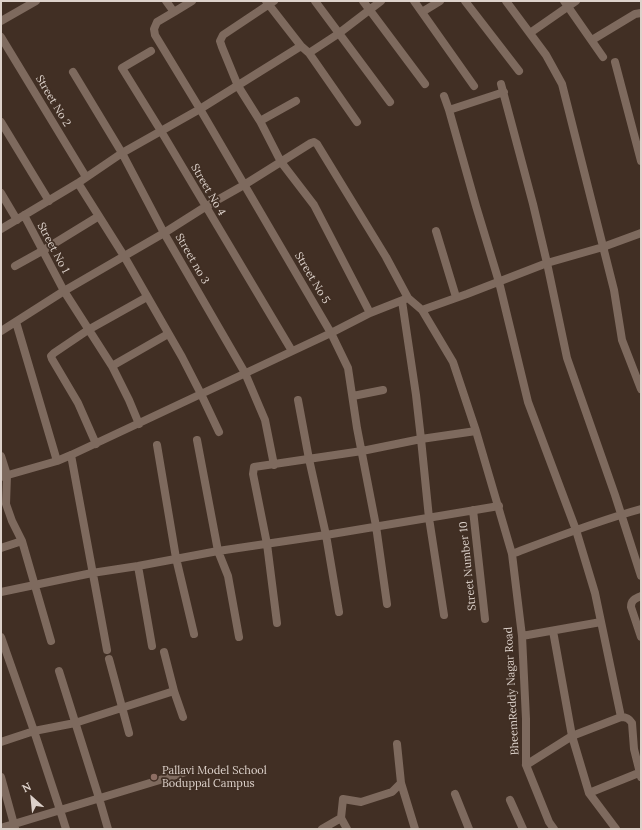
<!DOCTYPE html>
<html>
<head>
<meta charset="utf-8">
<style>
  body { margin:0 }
  #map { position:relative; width:642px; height:830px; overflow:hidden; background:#412f24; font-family:Lora,serif }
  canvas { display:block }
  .frame { position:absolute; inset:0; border:2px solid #ddd2cb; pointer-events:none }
  .north { position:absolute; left:12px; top:778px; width:40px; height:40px; -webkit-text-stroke:3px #412f24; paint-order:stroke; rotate:333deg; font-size:11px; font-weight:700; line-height:16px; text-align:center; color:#ddd2cb }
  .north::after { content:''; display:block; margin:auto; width:14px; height:18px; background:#ddd2cb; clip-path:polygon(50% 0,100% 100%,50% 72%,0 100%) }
</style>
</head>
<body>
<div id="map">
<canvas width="642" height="830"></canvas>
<div class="frame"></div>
<div class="north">N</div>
</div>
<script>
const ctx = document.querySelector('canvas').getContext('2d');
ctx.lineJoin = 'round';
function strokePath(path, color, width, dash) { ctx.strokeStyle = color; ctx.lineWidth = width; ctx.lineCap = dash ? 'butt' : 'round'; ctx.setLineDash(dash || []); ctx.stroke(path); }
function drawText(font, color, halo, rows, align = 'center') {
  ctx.font = font + ' Lora,serif'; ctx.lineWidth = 3.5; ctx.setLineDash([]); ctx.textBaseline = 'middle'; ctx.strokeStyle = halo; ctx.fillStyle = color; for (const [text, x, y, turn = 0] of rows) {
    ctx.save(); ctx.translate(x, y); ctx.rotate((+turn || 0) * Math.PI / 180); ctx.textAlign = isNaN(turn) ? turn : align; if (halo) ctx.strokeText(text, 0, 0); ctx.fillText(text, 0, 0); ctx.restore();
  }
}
const street = new Path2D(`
  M 166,1 L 174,12 L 157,22 L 154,29 L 155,35 L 200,109 L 331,333 L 348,368 L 357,428 L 376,526 L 387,604
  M 266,1 L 301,46
  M 274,1 L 223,35 L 220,41 L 222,47 L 238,86 L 260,121 L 281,162 L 314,205 L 370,313
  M 315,1 L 390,102
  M 363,1 L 425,84
  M 414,1 L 474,86
  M 465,1 L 519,71
  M 506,1 L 546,55 L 562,84 L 614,290 L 622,340 L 641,389
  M 564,1 L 603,57
  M 174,12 L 192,1
  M 422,12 L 440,1
  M 1,21 L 36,1
  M 530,33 L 576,1
  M 1,37 L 86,177
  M 592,40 L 635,14 L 641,13
  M 151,51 L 122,68 L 161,131 L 292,351
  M 309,53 L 338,34 L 381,1
  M 615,62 L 641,161
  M 73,72 L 122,153 L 164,233 L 245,373 L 265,420 L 274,465
  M 501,84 L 533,204 L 547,263 L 567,358 L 615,495 L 641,576
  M 504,92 L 449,110 L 476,206 L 499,282 L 528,402 L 576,530 L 595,593 L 621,717 C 626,717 629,718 632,723 L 634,749 L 641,777
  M 444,96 L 449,110
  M 260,121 L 296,101
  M 1,122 L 49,201
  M 78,183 L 124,256 L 182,357 L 201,394 L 219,432
  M 1,193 L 17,220
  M 24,215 L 64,291 L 112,366 L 129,400 L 139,424
  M 1,229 L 78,183 L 122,153 L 200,109 L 301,46 L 309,53 L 357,122
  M 436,231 L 456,297
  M 15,266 L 42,251 L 99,216
  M 402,301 L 416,395 L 421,439 L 429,518 L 444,615
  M 422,310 L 453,362 L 476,431 L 512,554 L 522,636 L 526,719 L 526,765 L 549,822 L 554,829
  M 16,322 L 57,461
  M 1,331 L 64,291 L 164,233 L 205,207 L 244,185 L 311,143 L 314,142 L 317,144 L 386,257 L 408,298
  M 112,366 L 168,334
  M 353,396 L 383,390
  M 298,400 L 309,459 L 326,535 L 339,612
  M 197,440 L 218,551 L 228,576 L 239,637
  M 96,444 L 78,403 L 52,359 L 51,356 L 54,353 L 88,330 L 147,297
  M 157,445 L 176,558 L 194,634
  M 71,455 L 107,650
  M 1,456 L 7,475 L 6,504 L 12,521 L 22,541
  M 1,477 L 57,461 L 71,455 L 331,333 L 370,313 L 408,298 L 422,310 L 467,294 L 547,263 L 603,247 L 641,233
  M 473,510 L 485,619
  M 1,548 L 22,541 L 51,641
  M 512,554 C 554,538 597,521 641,509
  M 138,566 L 152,646
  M 1,592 L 92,573 L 138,566 L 218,551 L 326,535 L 499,506
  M 641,596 C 635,599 631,600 631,607 L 641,637
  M 277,623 L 267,544 L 253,474 L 254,467 L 362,451 L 421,439 L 476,431
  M 553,631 L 572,736 L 589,793 L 616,829
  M 522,636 L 601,622
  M 1,637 L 34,731 L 60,810 L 66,829
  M 109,659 L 129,733
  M 59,671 L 99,798 L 108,829
  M 174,691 L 183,717
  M 1,742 L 34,731 L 75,723 L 174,691 L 164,652
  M 397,744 L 401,783 L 415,829
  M 526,765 L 572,736 L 621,717
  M 1,777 L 15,828
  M 589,793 L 641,772
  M 455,794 L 469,829
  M 510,800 L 523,829
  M 1,828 L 183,773
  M 322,829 L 341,818
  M 347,829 L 341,818 L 343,799 L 361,802 L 392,792 L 401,783`);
const markers = [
  [154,777,4,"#8d6e63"]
];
const streetNames = [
  ["Street No 2",53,101,59],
  ["Street No 4",208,190,60],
  ["Street No 1",53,248,62],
  ["Street no 3",192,259,60],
  ["Street No 5",312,278,59],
  ["Street Number 10",468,566,-96],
  ["BheemReddy Nagar Road",512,691,-93]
];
const poiNames = [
  ["Pallavi Model School",162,771],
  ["Boduppal Campus",162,784]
];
strokePath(street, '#7e6a5e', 8);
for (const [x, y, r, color] of markers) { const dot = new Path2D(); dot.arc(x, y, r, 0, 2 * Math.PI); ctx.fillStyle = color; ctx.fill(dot); strokePath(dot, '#412f24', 1.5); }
drawText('11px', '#ddd2cb', '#412f24', streetNames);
drawText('11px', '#ddd2cb', '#412f24', poiNames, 'left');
</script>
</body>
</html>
